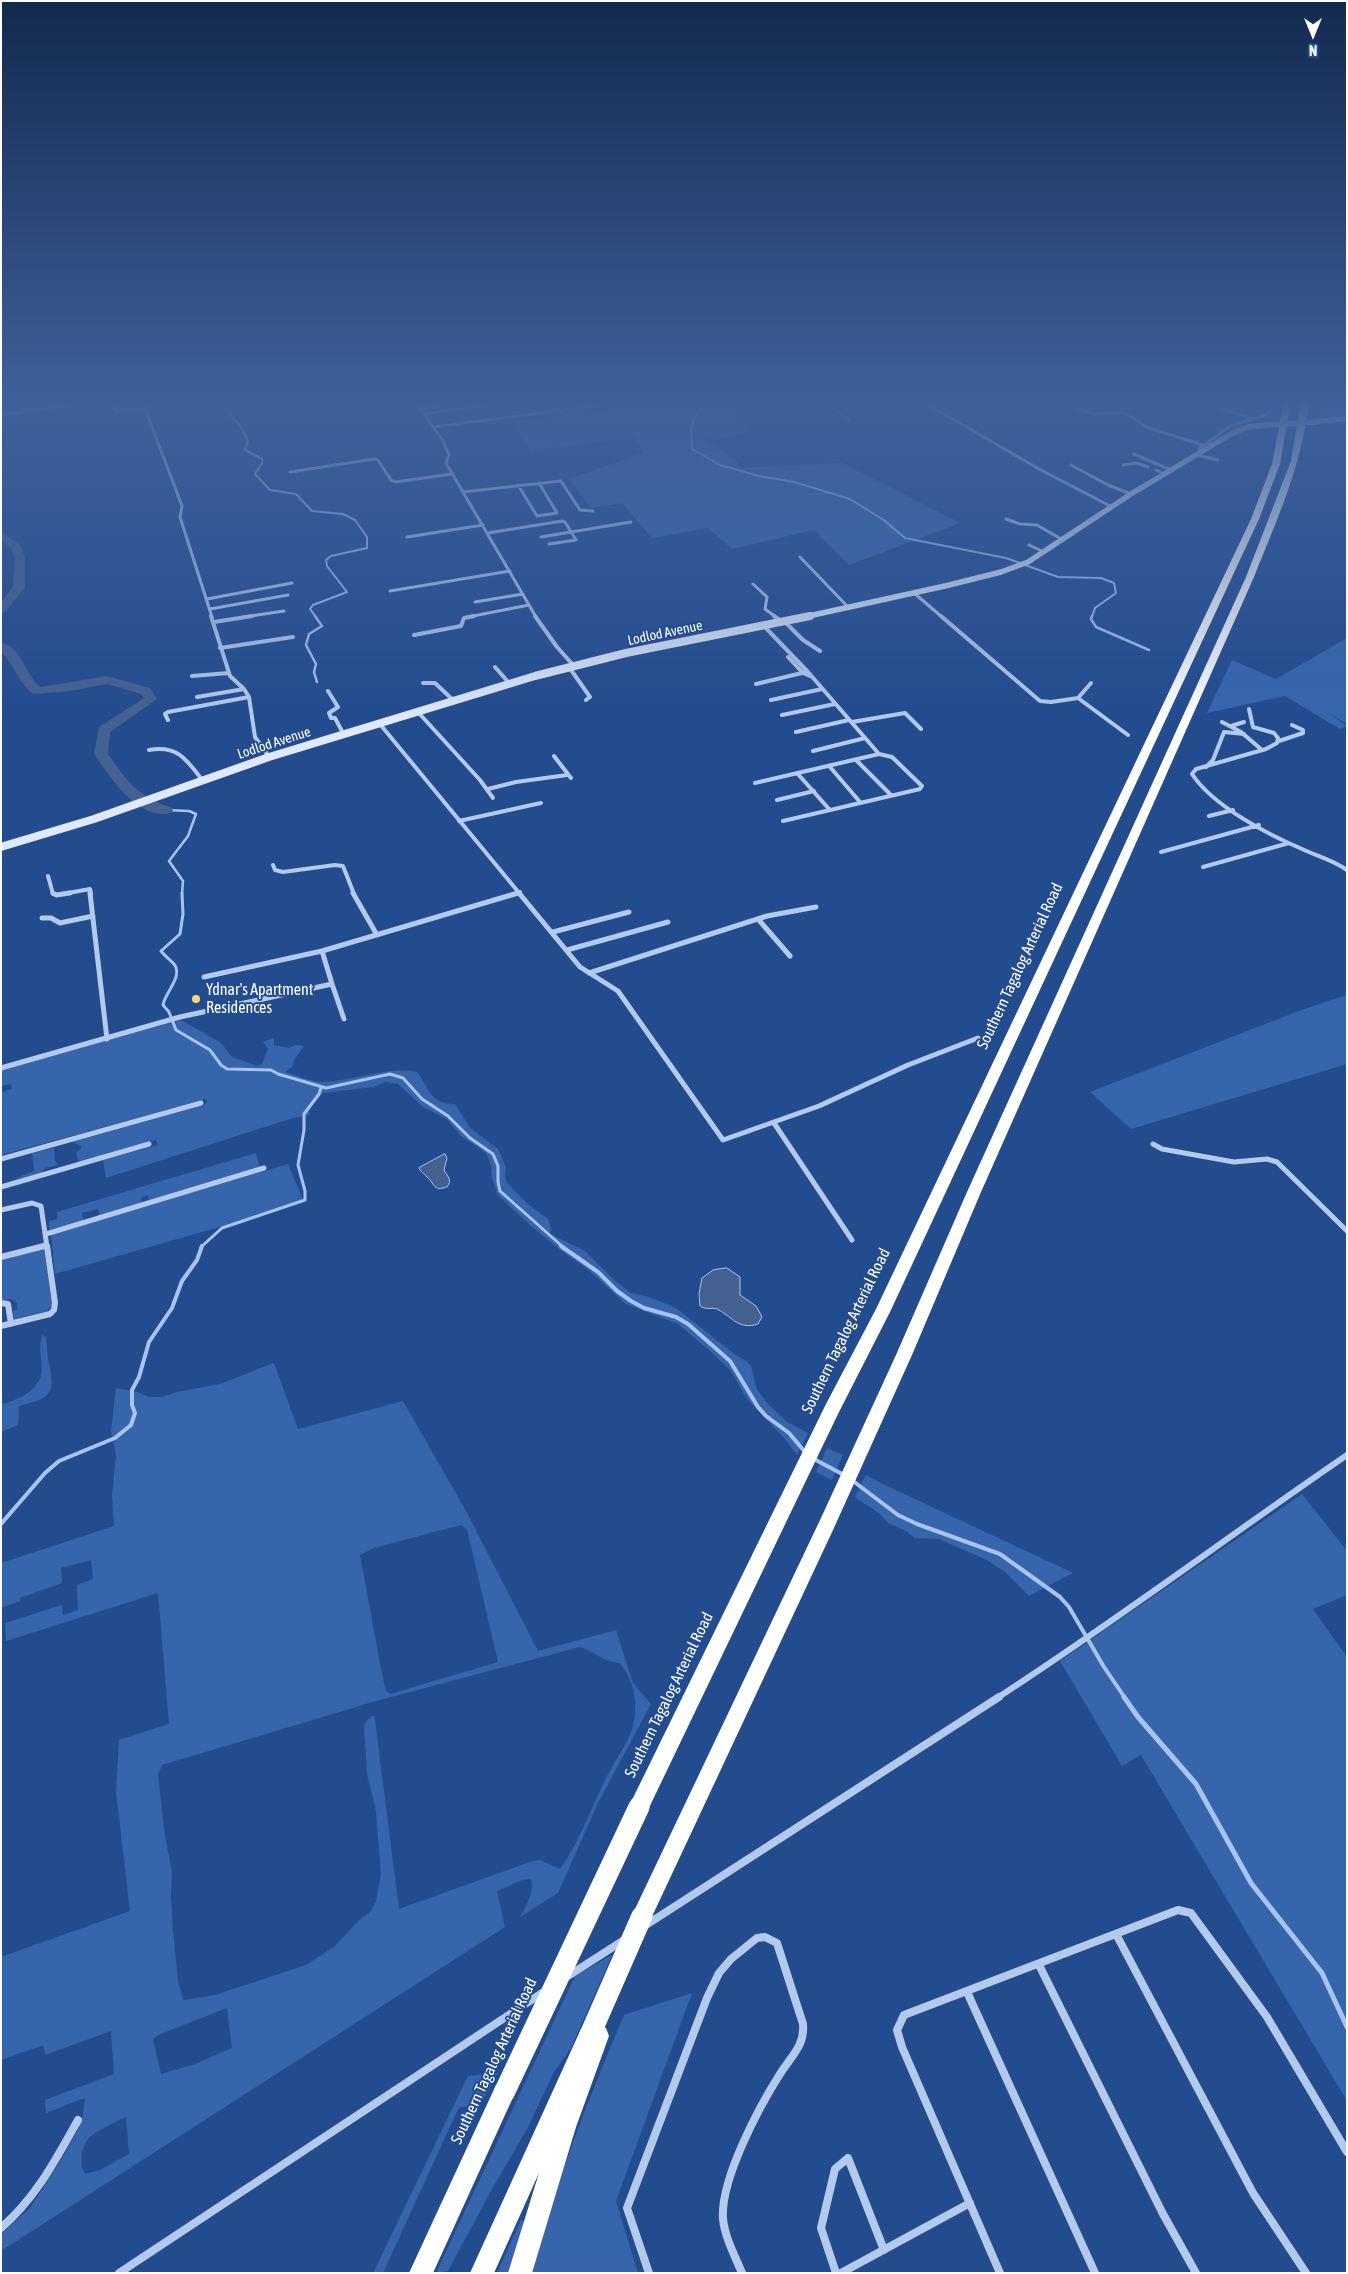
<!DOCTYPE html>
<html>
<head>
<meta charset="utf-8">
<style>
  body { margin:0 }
  #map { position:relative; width:1348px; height:2274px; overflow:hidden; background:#234c8f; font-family:"Asap Condensed",sans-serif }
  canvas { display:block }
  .frame { position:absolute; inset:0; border:2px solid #fff; pointer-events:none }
  .north { position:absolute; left:1288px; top:10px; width:50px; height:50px; -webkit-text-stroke:4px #234c8f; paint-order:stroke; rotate:180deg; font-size:14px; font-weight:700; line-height:20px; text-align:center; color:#fff }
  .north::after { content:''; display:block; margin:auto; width:18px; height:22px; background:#fff; clip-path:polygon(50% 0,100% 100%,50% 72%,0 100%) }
</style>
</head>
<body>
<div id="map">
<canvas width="1348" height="2274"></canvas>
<div class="frame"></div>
<div class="north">N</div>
</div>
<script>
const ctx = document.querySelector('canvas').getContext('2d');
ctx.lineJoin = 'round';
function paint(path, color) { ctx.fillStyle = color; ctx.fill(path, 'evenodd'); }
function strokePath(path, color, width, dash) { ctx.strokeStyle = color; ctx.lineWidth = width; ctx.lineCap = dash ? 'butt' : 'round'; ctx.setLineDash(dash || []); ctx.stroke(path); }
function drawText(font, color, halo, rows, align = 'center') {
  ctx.font = font + ' "Asap Condensed",sans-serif'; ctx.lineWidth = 4; ctx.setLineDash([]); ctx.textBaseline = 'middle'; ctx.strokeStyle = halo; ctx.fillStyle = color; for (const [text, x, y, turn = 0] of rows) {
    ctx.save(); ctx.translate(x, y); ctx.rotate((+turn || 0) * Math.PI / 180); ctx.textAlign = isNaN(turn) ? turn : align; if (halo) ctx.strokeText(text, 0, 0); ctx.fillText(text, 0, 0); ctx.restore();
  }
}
const green = new Path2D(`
  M 616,400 L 730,400 L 753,433 L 704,440 L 735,459 L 741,468 L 843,463 L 960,523 L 849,565 L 814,530 L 732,549 L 708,528 L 652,538 L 622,503 L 591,508 L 569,479 L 643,453 L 634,437 L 530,451 L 513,421 L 606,410 Z
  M 1319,400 L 1347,400 L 1347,417 L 1317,421 Z
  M 1347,638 L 1347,724 L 1330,714 L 1347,726 L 1340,729 L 1285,696 L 1207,713 L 1232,660 L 1276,679 Z
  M 1347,995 L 1347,1064 L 1131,1129 L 1090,1092 L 1304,1009 Z
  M 181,1020 L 221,1043 L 232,1057 L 257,1066 L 262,1064 L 268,1049 L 263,1042 L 274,1038 L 274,1045 L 289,1048 L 296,1045 L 304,1046 L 294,1060 L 292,1067 L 285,1072 C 297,1075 311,1082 323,1082 C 355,1081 385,1066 417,1072 C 430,1088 429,1104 455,1104 L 470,1128 L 498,1149 L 506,1167 L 505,1176 L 507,1183 L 528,1204 L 548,1219 L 551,1228 L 550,1234 L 585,1251 L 614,1280 L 631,1293 L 649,1297 L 676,1308 L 737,1356 L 745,1360 L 751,1366 L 757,1390 L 768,1404 L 787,1422 L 808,1433 L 797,1455 L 786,1440 L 747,1399 L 731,1371 L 709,1350 L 678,1324 L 626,1304 L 586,1268 L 563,1252 L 531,1226 L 497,1194 L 491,1174 L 492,1167 L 486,1153 L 461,1136 L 447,1119 L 423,1107 L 398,1084 L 386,1082 L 373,1087 L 323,1093 L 309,1110 L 310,1115 L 293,1118 L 106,1178 L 103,1160 L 158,1145 L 156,1140 L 81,1162 L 78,1160 L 76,1153 L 82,1147 L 73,1142 L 204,1105 L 207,1102 L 206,1099 L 1,1155 L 1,1092 L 12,1089 L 11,1084 L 1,1086 L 1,1070 Z
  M 54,1148 L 55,1161 L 58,1165 L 45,1168 L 41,1173 L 9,1181 L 34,1171 L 32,1153 Z
  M 256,1153 L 260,1168 L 144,1204 L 144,1201 L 149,1200 L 147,1195 L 141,1198 L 142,1204 L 100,1217 L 98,1209 L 82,1213 L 83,1221 L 49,1230 L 49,1221 L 57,1219 L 57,1212 Z
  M 288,1164 L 303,1200 L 223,1226 L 55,1274 L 51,1234 Z
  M 45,1248 L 52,1305 L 47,1311 L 13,1319 L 13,1311 L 17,1310 L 17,1303 L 11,1299 L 1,1301 L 1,1259 Z
  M 42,1335 L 46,1337 C 47,1346 47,1355 49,1364 C 56,1396 49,1398 19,1406 L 18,1425 L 1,1432 L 1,1404 C 18,1401 41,1389 42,1370 C 42,1356 38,1350 42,1335 Z
  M 274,1363 L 298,1429 L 403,1401 L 465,1509 L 538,1651 L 616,1630 L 633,1683 L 651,1704 L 598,1803 L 558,1893 L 520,1917 C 526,1905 535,1893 531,1879 L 522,1880 L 497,1891 L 505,1927 L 1,2251 L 1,2234 L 30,2208 L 60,2162 L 78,2130 L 83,2115 L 85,2098 L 46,2113 L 45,2100 L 114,2074 L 111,2031 L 45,2055 L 43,2045 L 1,2060 L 1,1957 L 130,1911 L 116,1791 L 119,1740 L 169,1724 L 158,1593 L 6,1641 L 5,1623 L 62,1605 L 63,1615 L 78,1610 L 77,1585 L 93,1579 L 91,1560 L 61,1568 L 62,1583 L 20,1598 L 20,1601 L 1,1608 L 1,1563 L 114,1526 L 112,1496 L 116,1455 L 111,1431 L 116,1388 L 137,1392 L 149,1397 L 162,1397 L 177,1392 L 220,1384 ZM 461,1525 L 467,1529 L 498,1662 L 390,1694 L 386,1691 L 382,1674 L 360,1555 L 374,1548 ZM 580,1647 C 595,1652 604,1662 620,1663 C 633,1680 638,1700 634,1721 C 631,1739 619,1754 611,1769 C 593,1801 582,1839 560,1869 L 540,1860 L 530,1862 L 399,1909 L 375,1720 L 374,1716 L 371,1716 L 364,1725 L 367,1774 L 376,1811 L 381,1874 L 376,1901 L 370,1912 L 359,1920 L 335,1946 L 306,1965 L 215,1995 L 183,2000 L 178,1981 L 173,1932 L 171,1897 L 172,1871 L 165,1837 L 158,1775 L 162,1765 L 376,1701 ZM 227,2008 L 232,2048 L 195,2064 L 161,2074 L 153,2039 L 158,2035 ZM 126,2117 L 129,2154 L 100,2170 L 85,2174 C 79,2164 81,2149 88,2139 C 92,2133 119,2120 126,2117 Z
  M 827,1448 L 843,1455 L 832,1480 L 816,1472 Z
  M 866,1475 L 883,1484 L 1073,1573 L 1029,1596 L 1005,1572 L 987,1560 L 939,1539 L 915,1538 L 906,1531 L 888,1523 L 879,1513 L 855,1497 Z
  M 1302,1494 L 1347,1551 L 1347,1595 L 1313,1609 L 1347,1657 L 1347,2101 L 1141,1755 L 1122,1766 L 1060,1661 Z
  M 612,1955 L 571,2048 L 554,2072 L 527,2129 L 492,2189 L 448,2271 L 436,2273 L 575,1976 Z
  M 692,1993 L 616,2201 L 638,2273 L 531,2273 C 555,2184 588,2100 624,2015 Z
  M 498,2073 L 480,2106 L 461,2107 L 458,2109 L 383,2273 L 373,2273 L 468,2076 Z
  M 521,2220 L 526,2222 L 511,2273 L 497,2273 Z`);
const water = new Path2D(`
  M 445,1154 L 447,1158 L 444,1170 C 447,1176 453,1180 447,1187 C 432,1192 435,1183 427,1177 C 424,1173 421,1173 419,1168 Z
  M 727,1268 L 740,1277 L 740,1295 L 756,1306 L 762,1317 L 758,1324 C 739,1330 733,1318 719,1310 C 713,1306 707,1311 700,1306 L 699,1294 L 702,1278 L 713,1270 Z`);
const streamFar4 = new Path2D(`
  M 218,400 L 241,427 L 248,441 L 245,450 L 262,459 L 262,463 L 255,474 L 270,490 L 296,494 L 312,511 L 343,514 L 355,520 L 367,537 L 367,548 L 331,556 L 326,560 L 327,566 L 347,592 L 313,605 L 310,609 L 316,617
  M 703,400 L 705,406 C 689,418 691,430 692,449 L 720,465 L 759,476 L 794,482 L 850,499 L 885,521 L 905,538 L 1006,558 L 1058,577 L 1101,578 L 1114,583 L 1116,593 L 1095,608 L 1092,617
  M 823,400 L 850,420`);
const streamFar3 = new Path2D(`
  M 315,616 L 322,626 L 309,634 L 306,645 L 316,664 L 314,672 L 317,682
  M 1092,616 L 1091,619 L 1096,627 L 1149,650
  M 166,810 L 189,811 L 196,814 L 188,836 L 169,861 L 183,881 L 182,894`);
const streamFar2 = new Path2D(`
  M 182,893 L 183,914 L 180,934 L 161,951 C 165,956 168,958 172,962 C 186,974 165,992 163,1005 L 169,1012 L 176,1030 L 210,1050 L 221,1065 L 227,1069 L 271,1070 L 278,1074 L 326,1088 L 390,1074 L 403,1078 L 422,1099 L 448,1116 L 470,1138 L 493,1154 L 498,1166 L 498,1182 L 500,1191 L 563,1247
  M 201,1247 L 222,1228 L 305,1200 L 305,1191 L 298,1165 L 304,1130 L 304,1114 L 319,1094 L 321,1088`);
const streamFar1 = new Path2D(`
  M 561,1246 L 598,1272 L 617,1291 L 631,1301 L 644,1308 L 676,1317 L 688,1324 L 730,1361 L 758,1407 L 766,1416 L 789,1433 L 805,1452
  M 814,1459 L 844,1475
  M 853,1481 L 898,1515 L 917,1524 L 1000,1554 L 1060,1597 L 1069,1607 L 1104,1667 L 1125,1698
  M 1,1524 L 45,1473 L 59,1461 L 115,1438 L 131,1425 L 135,1413 L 132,1405 L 132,1390 L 139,1377 L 149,1342 L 172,1308 L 182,1281 L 197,1260 L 202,1246`);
const stream = new Path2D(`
  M 1124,1697 L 1138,1717 L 1196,1784 L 1251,1883 L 1322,1973 L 1347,2027`);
const river = new Path2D(`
  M 1,531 L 20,545 L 25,558 L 25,587 L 5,612 L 1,613 L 1,602 L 13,587 L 15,558 L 11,548 L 1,540 Z
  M 1,642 C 22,647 25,675 40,687 L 107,676 L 150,688 L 157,699 L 110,732 L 108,754 C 125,779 140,799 171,807 L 173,810 L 171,813 C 138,821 110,777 94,754 L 99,727 L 144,698 L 141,694 L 107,684 L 71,691 L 33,694 C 17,681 15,665 1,652 Z`);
const minorFar4 = new Path2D(`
  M 112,400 L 116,411 L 146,411 L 182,506 L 180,517 L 212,617
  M 414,400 L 443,441 L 449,455 L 446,463 L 536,617
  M 920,400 L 1039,469 L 1112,507
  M 294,404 L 323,400
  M 417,404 L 444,400
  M 1077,408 L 1094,414 L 1124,412 L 1146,427 L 1203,445
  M 1222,408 L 1252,419
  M 420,409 L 439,407
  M 144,410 L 155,404 L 157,400
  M 424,414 L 503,403
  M 1,415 L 103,400
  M 433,427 L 595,406 L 611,400
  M 1201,453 L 1199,449 L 1230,426 L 1266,415 L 1271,410 L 1273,400
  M 1134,454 L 1171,470
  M 1197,455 L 1218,460
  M 1071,465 L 1108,485 L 1131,494
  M 1123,465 L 1136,463 L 1148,467
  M 1156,470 L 1165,474
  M 290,472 L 374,459 L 378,460 L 391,480 L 395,482 L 452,474
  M 518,485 L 537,516 L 557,513 L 539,483
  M 463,492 L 561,481 L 580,510 L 593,511
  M 1006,519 L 1020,524 L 1037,525 L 1063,540
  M 488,533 L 562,521 L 565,522 L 576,540 L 549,544
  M 407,537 L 483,525
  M 541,537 L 631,522
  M 1029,545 L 1044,552
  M 800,557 L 849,608
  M 753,584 L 767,597 L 765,609 L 776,617
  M 390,591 L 510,571
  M 914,593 L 942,617
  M 207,599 L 292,583
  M 475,602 L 523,594
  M 210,609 L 288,595
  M 244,617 L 284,611
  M 468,617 L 529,605`);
const minorFar3 = new Path2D(`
  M 211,616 L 230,676 L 244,689 L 249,697 L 255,737 L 269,757
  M 535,616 L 557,647 L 574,666
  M 774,616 L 781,621
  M 941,616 L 1040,701 L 1051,702 L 1078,698 L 1128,735
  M 784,621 L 803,640 L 820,651
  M 214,622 L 252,616
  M 763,625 L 808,672 L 879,754
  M 414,635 L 461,626 L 464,618 L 474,616
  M 220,648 L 293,637
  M 788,657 L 803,673 L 810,676
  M 495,667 L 509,683
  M 569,667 L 590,697 L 586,700
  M 192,676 L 229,673
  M 423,683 L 435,683 L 453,700
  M 756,684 L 806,672
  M 328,691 L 338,707 L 329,713 L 331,718 L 335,718 L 343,733
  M 197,697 L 244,689
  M 1078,698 L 1091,683
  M 771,700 L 822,689
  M 1249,709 L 1253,727 L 1274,733 L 1278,738 L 1277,743 L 1266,749 L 1196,769 L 1192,774 C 1213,806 1267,834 1302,849 C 1317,856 1333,860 1347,870
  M 417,711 L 480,780 L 493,798
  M 782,715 L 835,704
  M 168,720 L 165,714 L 168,712 L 249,697
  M 852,722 L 905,713 L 921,729
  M 1222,722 L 1241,732 L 1262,750
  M 379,723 L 520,894
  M 1231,726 L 1244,722
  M 796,732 L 849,720
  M 1279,741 L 1303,733 L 1303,730 L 1292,725
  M 149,750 C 178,745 187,760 203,781
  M 813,751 L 865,738
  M 554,756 L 571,778
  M 856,760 L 891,795
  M 830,767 L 860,802
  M 1206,767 L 1213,760 L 1224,732 L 1244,734
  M 797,773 L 829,809
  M 755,783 L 879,754 L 892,757 L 922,786 L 920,789 L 783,821
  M 488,789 L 516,782 L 567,775
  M 777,800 L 814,791
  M 1209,816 L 1233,810
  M 459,821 L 541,803
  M 1161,852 L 1259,825
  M 273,865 L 275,870 L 283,872 L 335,865 L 343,866 L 354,894
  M 1203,867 L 1289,843
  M 48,876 L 53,894
  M 63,894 L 90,889 L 91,894
  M 514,894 L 520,892`);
const minorFar2 = new Path2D(`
  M 53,893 L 56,895 L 70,893
  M 90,893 L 107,1039
  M 353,893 L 377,935
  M 519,893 L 580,967 L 618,991 L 723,1140 L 819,1106 L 908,1065 L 978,1038
  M 42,918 L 51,918 L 60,923 L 93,916
  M 758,919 L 790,956
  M 553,932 L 629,912
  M 567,950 L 668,922
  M 589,973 L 767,916 L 816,907
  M 204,977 L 322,951
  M 332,984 L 344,1019
  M 1,1068 L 180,1017 L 332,984 L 322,951 L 518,893
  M 774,1123 L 852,1240
  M 1153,1144 L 1162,1149 L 1234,1162 L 1267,1159 L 1277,1162 L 1347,1231
  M 1,1159 L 201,1103
  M 1,1187 L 149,1144
  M 1,1210 L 32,1203 L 41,1206 L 47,1247
  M 46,1234 L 264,1168
  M 39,1247 L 47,1245`);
const minorFar1 = new Path2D(`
  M 1,1257 L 44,1246
  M 1,1303 L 8,1304 L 11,1324
  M 1,1326 L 50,1314 L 54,1310 L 55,1303 L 47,1246
  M 997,1698 C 1116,1621 1230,1535 1347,1455`);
const minor = new Path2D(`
  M 646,1925 L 999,1697
  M 1116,1934 L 1253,2193 L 1306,2273
  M 1039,1965 L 1163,2214 L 1196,2273
  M 568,1976 L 624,1940
  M 967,1992 L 1095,2273
  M 1,2228 C 36,2198 56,2159 78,2120
  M 119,2273 L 542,1993
  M 649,2273 L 627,2208 L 707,1998 L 719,1973 L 731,1959 L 757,1938 L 765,1937 L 777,1943 L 803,2024 C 805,2046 791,2056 780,2074 C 759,2107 720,2180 723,2219 C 725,2238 735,2256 742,2273
  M 836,2273 L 821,2228 L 835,2169 L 848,2158 L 884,2250
  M 841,2273 L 970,2203
  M 1000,2273 L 902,2047 L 897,2030 L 904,2015 L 1178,1910 L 1191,1913 L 1267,2017 L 1347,2152`);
const secondaryFar1 = new Path2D(`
  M 1315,422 L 1347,418
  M 804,617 L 945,586 L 1001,572 L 1028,562 L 1131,494 L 1231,434 L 1247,427 L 1267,425`);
const secondary = new Path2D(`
  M 1,847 L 94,819 L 269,757 L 535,676 L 626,653 L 810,616`);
const motorway = new Path2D(`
  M 1284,400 L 1291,400 L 1280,464 L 1259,519 L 890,1312 L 838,1414 L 646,1814 L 639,1817 L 632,1814 L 629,1807 L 632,1800 L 826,1404 L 876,1309 L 1251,519 L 1272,464 Z
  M 1301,400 L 1309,400 C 1302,466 1278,517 1254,577 L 981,1192 L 912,1355 L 833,1530 L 649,1923 L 642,1926 L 635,1923 L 632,1916 L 635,1909 L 821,1518 L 896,1355 L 967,1192 L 1246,577 L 1291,461 Z
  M 598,2025 L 606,2028 L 609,2036 L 576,2127 L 532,2273 L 508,2273 L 539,2173 L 494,2273 L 470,2273 L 581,2029 Z
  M 504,2082 L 512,2085 L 515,2093 L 433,2273 L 409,2273 L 496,2085 Z`);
const secondaryBridge = new Path2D(`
  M 1267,425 L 1315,422`);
const motorwayBridge = new Path2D(`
  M 589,2037 L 642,1916
  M 504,2093 L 639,1807`);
const markers = [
  [196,999,5,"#f7d977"]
];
const farStreetnames = [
  ["Lodlod Avenue",665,633,-12],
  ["Lodlod Avenue",274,743,-18]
];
const streetNames = [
  ["Southern Tagalog Arterial Road",1020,966,-65],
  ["Southern Tagalog Arterial Road",846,1331,-64],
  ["Southern Tagalog Arterial Road",669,1695,-64],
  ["Southern Tagalog Arterial Road",494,2061,-65]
];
const poiNames = [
  ["Ydnar's Apartment",206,990],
  ["Residences",206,1008]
];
paint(green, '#3765ac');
paint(water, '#446191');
strokePath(water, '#a8c3ed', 1);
strokePath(streamFar4, '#a8c3ed', 2);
strokePath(streamFar3, '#a8c3ed', 2.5);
strokePath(streamFar2, '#a8c3ed', 3);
strokePath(streamFar1, '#a8c3ed', 4);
strokePath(stream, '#a8c3ed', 5);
paint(river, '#446191');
strokePath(minorFar4, '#b4caec', 3);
strokePath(minorFar3, '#b4caec', 4);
strokePath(minorFar2, '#b4caec', 5);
strokePath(minorFar1, '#b4caec', 6);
strokePath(minor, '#b4caec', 8);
strokePath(secondaryFar1, '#dfe9f9', 5.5);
strokePath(secondary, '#dfe9f9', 8);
paint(motorway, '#fff');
strokePath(secondaryBridge, '#dfe9f9', 5.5);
strokePath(motorwayBridge, '#fff', 21);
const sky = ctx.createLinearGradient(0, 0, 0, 719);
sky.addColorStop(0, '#132a4f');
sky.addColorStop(0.56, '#3f619b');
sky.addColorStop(1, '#3f619b00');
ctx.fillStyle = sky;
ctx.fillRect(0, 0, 1348, 719);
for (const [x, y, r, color] of markers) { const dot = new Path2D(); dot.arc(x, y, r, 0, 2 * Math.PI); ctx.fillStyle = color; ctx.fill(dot); strokePath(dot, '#234c8f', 2); }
drawText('14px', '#fff', '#234c8f', farStreetnames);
drawText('16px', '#fff', '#234c8f', streetNames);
drawText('16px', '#fff', '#234c8f', poiNames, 'left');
</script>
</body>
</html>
